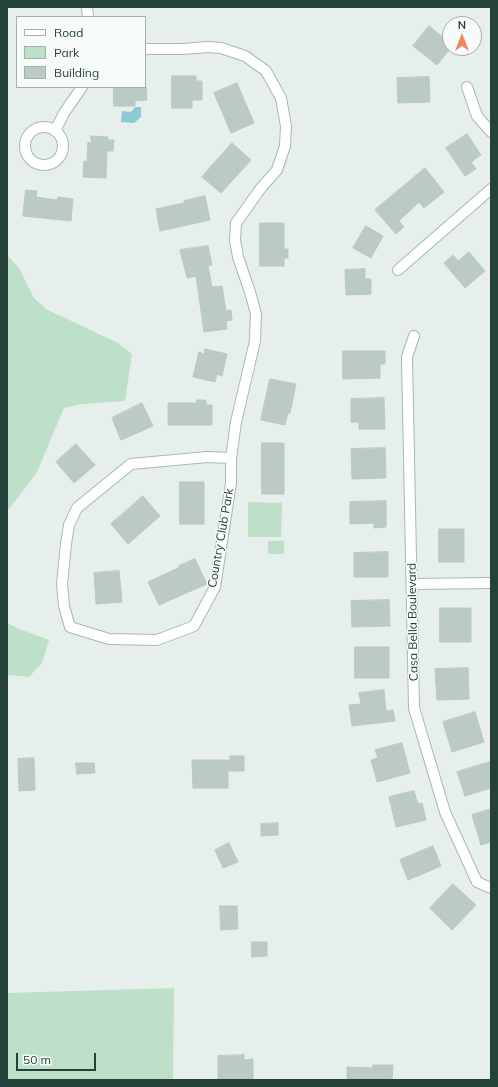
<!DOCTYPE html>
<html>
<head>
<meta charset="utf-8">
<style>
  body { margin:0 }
  #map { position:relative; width:498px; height:1087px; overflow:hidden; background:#e6efeb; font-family:Mulish,sans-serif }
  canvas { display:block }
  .frame { position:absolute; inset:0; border:8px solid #24423a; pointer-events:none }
  .legend { position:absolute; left:16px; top:16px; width:130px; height:72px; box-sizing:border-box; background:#f7fbf9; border:1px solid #a3b1ad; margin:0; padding:5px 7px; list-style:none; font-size:12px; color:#24423a }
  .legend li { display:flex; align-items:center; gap:8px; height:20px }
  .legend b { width:20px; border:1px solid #a3b1ad }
  .north { position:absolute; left:442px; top:16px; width:40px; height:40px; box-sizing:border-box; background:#f7fbf9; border:1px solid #a3b1ad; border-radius:50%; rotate:0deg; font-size:11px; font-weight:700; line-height:16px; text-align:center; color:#24423a }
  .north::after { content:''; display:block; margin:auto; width:14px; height:18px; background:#f4845f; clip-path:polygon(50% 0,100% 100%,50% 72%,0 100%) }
  .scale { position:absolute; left:16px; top:1053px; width:80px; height:18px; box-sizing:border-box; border:2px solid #24423a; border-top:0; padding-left:5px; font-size:12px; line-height:14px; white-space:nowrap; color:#24423a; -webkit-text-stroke:3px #f7fbf9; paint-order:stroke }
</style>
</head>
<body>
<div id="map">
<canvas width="498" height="1087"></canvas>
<div class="frame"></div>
<ul class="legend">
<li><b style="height:5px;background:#fff"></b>Road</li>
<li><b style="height:11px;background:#bfe0c8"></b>Park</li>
<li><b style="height:11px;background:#bbcac4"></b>Building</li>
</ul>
<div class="north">N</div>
<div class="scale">50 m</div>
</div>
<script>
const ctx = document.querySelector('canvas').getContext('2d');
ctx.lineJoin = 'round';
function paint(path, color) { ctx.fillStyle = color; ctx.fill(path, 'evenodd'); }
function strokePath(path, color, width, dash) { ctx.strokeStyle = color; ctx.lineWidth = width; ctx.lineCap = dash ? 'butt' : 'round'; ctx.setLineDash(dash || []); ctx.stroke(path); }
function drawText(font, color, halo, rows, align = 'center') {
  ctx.font = font + ' Mulish,sans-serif'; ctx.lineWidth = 3; ctx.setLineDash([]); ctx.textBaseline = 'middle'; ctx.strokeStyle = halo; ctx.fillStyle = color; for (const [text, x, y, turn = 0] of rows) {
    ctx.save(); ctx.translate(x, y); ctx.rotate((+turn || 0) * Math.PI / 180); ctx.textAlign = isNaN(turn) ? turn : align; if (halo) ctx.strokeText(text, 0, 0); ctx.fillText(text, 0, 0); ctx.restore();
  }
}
const green = new Path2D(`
  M 7,255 L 19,268 L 34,298 L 46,309 L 118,343 L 132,354 L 125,401 L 82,404 L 64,408 L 37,472 L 10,508 L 7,509 Z
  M 248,502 L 282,503 L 281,537 L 248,537 Z
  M 268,541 L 284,541 L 284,554 L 268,554 Z
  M 7,623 L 17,628 L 49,640 L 42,663 L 29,677 L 7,675 Z
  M 174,988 L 173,1080 L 7,1080 L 7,993 Z`);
const water = new Path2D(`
  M 135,107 L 141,107 L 141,117 L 134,123 L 121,122 L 122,111 L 131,112 Z`);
const building = new Path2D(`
  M 429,26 L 450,43 L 450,49 L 437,65 L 413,46 Z
  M 172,76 L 196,76 L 196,81 L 202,81 L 202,100 L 192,100 L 192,108 L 172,108 Z
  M 429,77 L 430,102 L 398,103 L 397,78 Z
  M 237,83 L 254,123 L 231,133 L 214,93 Z
  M 114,87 L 146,87 L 147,100 L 135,101 L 135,106 L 114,106 Z
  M 467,134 L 481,155 L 471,162 L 476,169 L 465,176 L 446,148 Z
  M 91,136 L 108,137 L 108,140 L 114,140 L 113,151 L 107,151 L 106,178 L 83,177 L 84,161 L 87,162 L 88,142 L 91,143 Z
  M 232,143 L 251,160 L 221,193 L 202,177 Z
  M 425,168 L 444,192 L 424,208 L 419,202 L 399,221 L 404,227 L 396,234 L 375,210 Z
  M 26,190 L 37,191 L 36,197 L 57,200 L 58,197 L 73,199 L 71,221 L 23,216 Z
  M 205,196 L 210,220 L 160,231 L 156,209 L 184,203 L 184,201 Z
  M 260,223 L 284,223 L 284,249 L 288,249 L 288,258 L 284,258 L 284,266 L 260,266 Z
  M 366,226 L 383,236 L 371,258 L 353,248 Z
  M 208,246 L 212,265 L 208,266 L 212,287 L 222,286 L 226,311 L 231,310 L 232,320 L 226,321 L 227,329 L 204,332 L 196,276 L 187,278 L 180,250 Z
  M 469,252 L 485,271 L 465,288 L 444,263 L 453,255 L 458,261 Z
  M 365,269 L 365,279 L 371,279 L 371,294 L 346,295 L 345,270 Z
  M 205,349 L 227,354 L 222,376 L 217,374 L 215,382 L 193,377 L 199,352 L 204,354 Z
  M 343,351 L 385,351 L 385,364 L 380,364 L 380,378 L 343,379 Z
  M 270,379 L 296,384 L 290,413 L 288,413 L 285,425 L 261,420 Z
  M 384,398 L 385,429 L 359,429 L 359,422 L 351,422 L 351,399 Z
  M 197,400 L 206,400 L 206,405 L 212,405 L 212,425 L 168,425 L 168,403 L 197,403 Z
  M 142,403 L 153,426 L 121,440 L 112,418 Z
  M 262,443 L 284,443 L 284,494 L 262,494 Z
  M 76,444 L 95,465 L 74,483 L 56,462 Z
  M 385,448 L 386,478 L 352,479 L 351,449 Z
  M 180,482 L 204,482 L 204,524 L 180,524 Z
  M 143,496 L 160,516 L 128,544 L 111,524 Z
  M 386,501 L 386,527 L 374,528 L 374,523 L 350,524 L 350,502 Z
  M 439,529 L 464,529 L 464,562 L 439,562 Z
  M 388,552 L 388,577 L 354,577 L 354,553 Z
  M 195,559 L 207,584 L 159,605 L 148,582 L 180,567 L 179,566 Z
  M 119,571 L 122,602 L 96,604 L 94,573 Z
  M 389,600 L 390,626 L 352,627 L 351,601 Z
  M 440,608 L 471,608 L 471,642 L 440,642 Z
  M 355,647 L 389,647 L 389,678 L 355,678 Z
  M 468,668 L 469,699 L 437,700 L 435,669 Z
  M 384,690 L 386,711 L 393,710 L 395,721 L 352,726 L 349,705 L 361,704 L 359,693 Z
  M 475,712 L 484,742 L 452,752 L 443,722 Z
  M 402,743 L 410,773 L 377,782 L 371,760 L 378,758 L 375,750 Z
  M 230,756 L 244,756 L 244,771 L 228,771 L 228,788 L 193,788 L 192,760 L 230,760 Z
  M 34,758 L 35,790 L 19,791 L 18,759 Z
  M 490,762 L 491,767 L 491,788 L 465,796 L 457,772 Z
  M 76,763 L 94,763 L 95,773 L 77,774 Z
  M 414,791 L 418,804 L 422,803 L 426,820 L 396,827 L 389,797 Z
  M 491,809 L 491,842 L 481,845 L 472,815 Z
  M 278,823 L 278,835 L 261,836 L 261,824 Z
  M 229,843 L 238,862 L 223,868 L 215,850 Z
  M 433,846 L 441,866 L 408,880 L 400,860 Z
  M 453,884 L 476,905 L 452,930 L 430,908 Z
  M 220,906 L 237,906 L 238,929 L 221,930 Z
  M 252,942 L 267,942 L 267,956 L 252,957 Z
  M 244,1055 L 244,1060 L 253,1059 L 253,1080 L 218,1080 L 218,1056 Z
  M 373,1065 L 393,1065 L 392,1080 L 347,1080 L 347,1067 L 373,1068 Z`);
const minor = new Path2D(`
  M 87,7 L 88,17
  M 145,49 L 182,49 L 208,47 L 221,48 L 245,56 L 266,71 L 281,98 L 286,126 L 285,146 L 277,170 L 261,188 L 236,223 L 235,240 L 238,257 L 250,292 L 256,314 L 255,341 L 236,422 L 231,458 L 231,483 L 215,587 L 194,626 L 157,640 L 109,639 L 70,627 L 64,606 L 62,584 L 66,544 L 69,525 L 77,508 L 131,464 L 207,457 L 231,458
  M 467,87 L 477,116 L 491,132
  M25 146a19 19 0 1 1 38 0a19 19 0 1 1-38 0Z
  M 55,131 L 64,113 L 82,87
  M 398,270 L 491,189
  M 414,336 L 407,357 L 414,708 L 445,812 L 477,882 L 491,888
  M 413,584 L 491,583`);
const streetNames = [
  ["Country Club Park",221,538,-80],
  ["Casa Bella Boulevard",413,622,-91]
];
paint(green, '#bfe0c8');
paint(water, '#8ec9d4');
paint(building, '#bbcac4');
strokePath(building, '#b8c9c2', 1);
strokePath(minor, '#a8b8b2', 12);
strokePath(minor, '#fff', 10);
drawText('12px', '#24423a', '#f7fbf9', streetNames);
</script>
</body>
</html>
